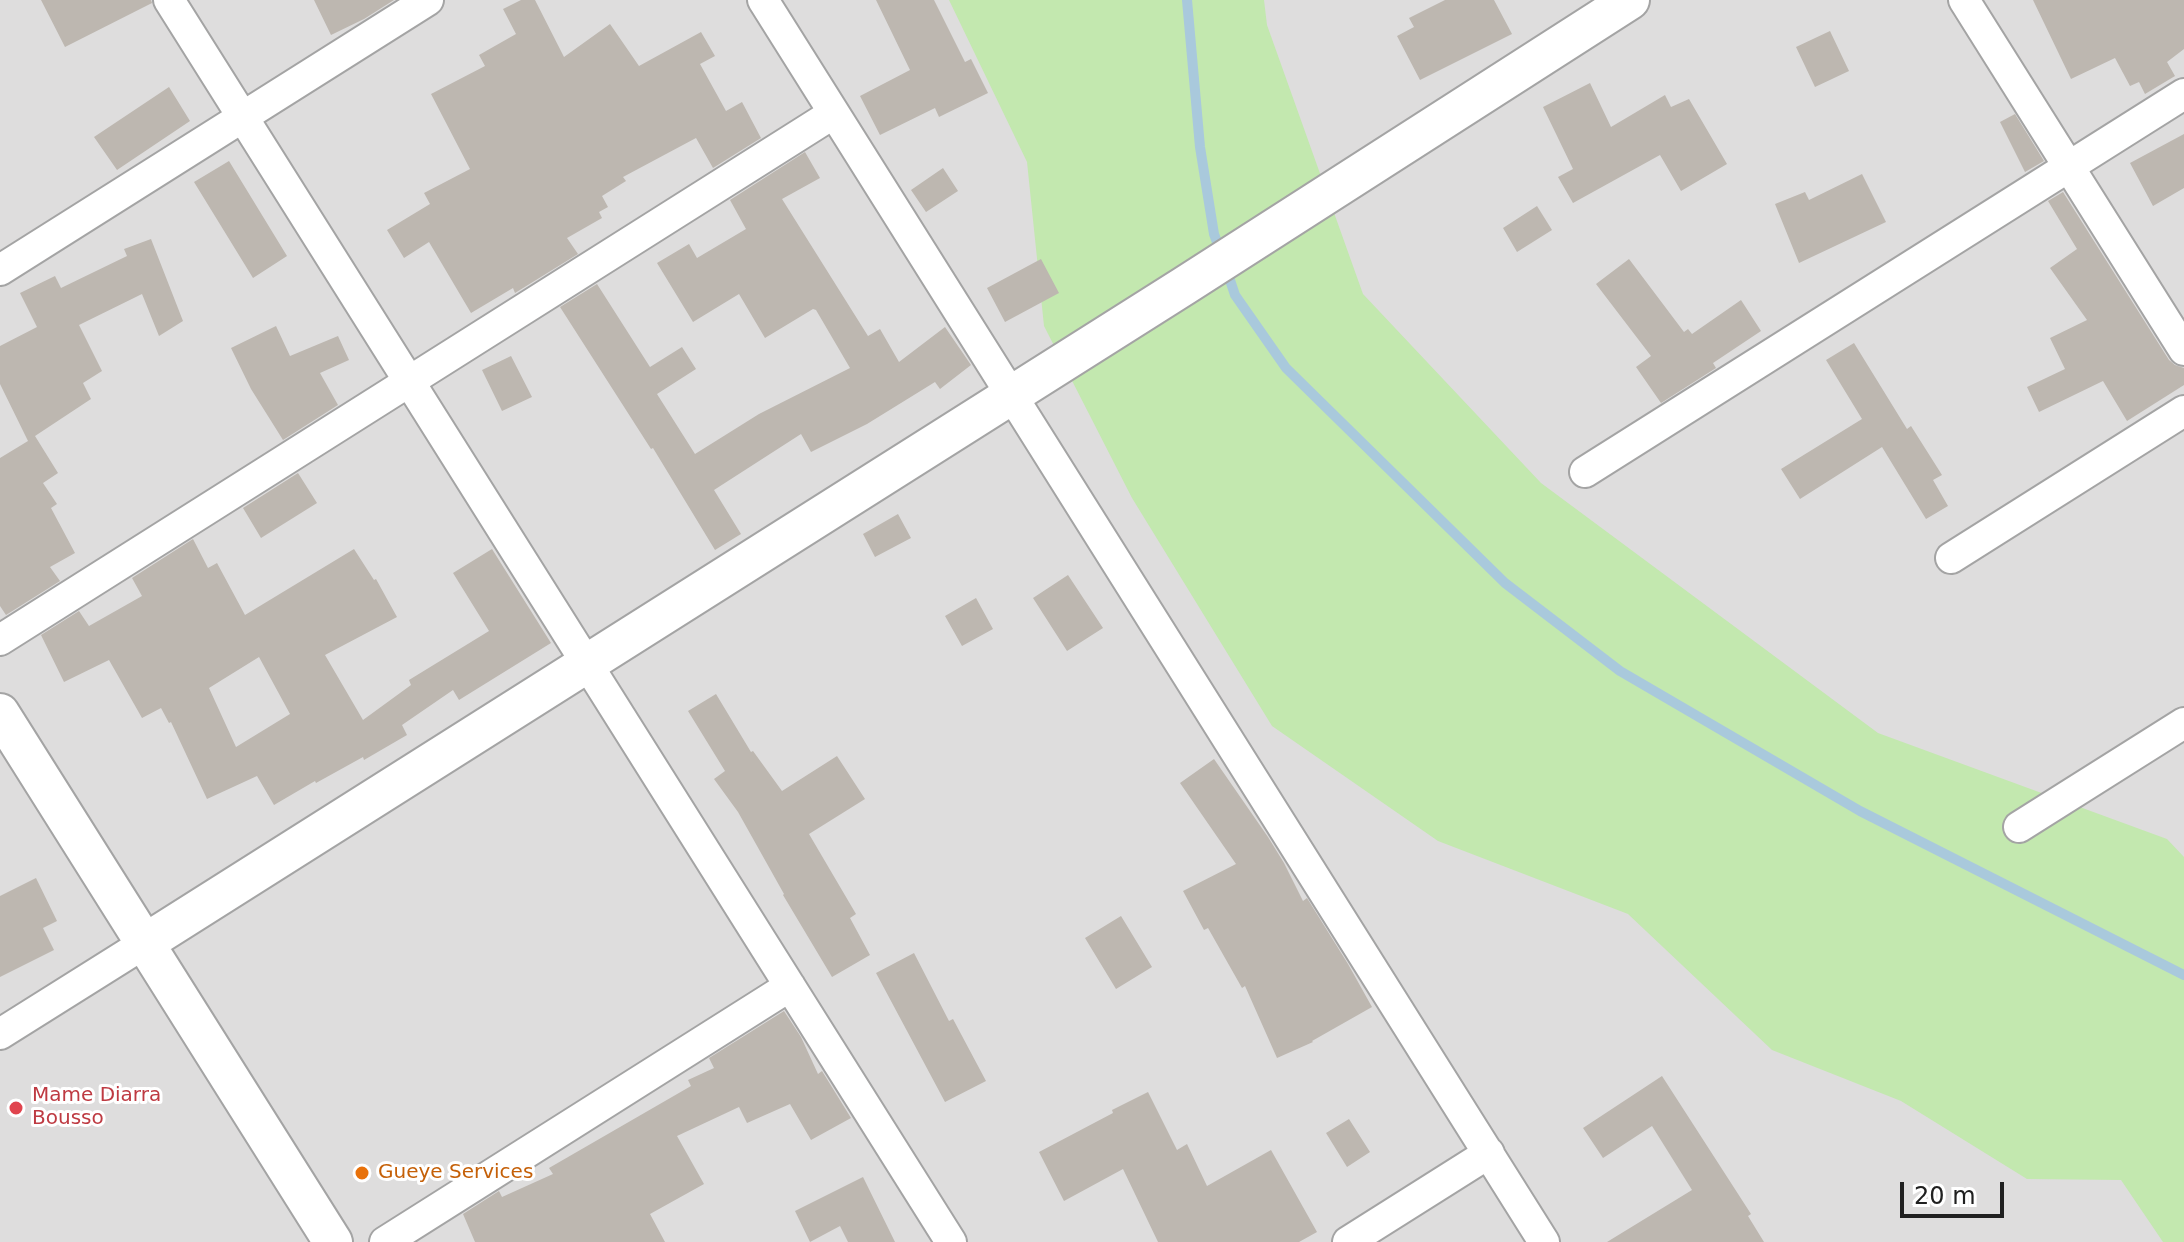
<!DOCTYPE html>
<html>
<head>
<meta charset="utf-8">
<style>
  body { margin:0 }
  #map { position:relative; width:2184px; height:1242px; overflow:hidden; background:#f0eee7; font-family:"DejaVu Sans",sans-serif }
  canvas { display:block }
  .scale { position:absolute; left:1900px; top:1182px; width:104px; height:36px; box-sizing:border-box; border:4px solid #202020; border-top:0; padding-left:10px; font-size:24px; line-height:28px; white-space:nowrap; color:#202020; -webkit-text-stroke:6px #fff; paint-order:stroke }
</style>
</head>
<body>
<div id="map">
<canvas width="2184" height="1242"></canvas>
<div class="scale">20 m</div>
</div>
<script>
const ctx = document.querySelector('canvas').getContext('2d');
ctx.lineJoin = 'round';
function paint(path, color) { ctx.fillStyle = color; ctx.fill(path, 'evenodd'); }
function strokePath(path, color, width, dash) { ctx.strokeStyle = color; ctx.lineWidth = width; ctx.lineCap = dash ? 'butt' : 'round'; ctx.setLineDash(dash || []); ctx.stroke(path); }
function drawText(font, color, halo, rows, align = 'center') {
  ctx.font = font + ' "DejaVu Sans",sans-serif'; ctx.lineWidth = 6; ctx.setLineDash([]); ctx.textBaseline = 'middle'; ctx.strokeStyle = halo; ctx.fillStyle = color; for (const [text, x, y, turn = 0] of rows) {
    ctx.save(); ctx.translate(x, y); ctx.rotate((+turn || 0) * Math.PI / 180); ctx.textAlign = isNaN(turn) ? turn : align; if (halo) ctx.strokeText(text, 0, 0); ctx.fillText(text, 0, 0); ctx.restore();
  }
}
const residential = new Path2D(`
  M 0,0 L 2184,0 L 2184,1242 L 0,1242 Z`);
const grass = new Path2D(`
  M 949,0 L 1264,0 L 1267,25 L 1363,294 L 1541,483 L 1878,733 L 2167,839 L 2184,857 L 2184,1242 L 2163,1242 L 2121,1180 L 2027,1179 L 1901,1101 L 1772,1050 L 1628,914 L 1438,841 L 1272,726 L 1132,498 L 1044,326 L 1027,162 Z`);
const stream = new Path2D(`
  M 1187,0 L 1200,147 L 1214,234 L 1221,253
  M 1226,268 L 1235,295 L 1286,368 L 1505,583 L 1620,671 L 1860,811 L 2184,975`);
const building = new Path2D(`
  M 41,0 L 151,0 L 152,3 L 65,47 Z
  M 314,0 L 394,0 L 364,19 L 331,35 Z
  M 521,0 L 535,0 L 564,57 L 610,24 L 639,66 L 701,32 L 715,56 L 700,64 L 726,111 L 742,102 L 761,138 L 713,168 L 696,138 L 623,177 L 626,181 L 602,196 L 608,207 L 599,212 L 602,218 L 567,238 L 578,254 L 515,293 L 513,288 L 471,313 L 429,242 L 404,258 L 387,230 L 430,204 L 424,193 L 470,169 L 431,94 L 485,66 L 479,55 L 516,34 L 503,9 Z
  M 876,0 L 934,0 L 965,62 L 971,59 L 988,93 L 939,117 L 935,108 L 880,135 L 860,96 L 910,70 Z
  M 1445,0 L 1494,0 L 1512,34 L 1420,80 L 1397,36 L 1414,27 L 1409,18 Z
  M 2033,0 L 2184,0 L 2184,49 L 2167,62 L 2175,76 L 2145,94 L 2139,82 L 2130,86 L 2115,58 L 2071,79 Z
  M 1830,31 L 1849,71 L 1815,87 L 1796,47 Z
  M 1590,83 L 1611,127 L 1665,95 L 1671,107 L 1689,99 L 1727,164 L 1681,191 L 1660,155 L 1573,203 L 1558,177 L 1573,169 L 1543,107 Z
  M 169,87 L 190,121 L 117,170 L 94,137 Z
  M 2015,114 L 2044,161 L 2025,172 L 2000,122 Z
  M 2184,134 L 2184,188 L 2153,206 L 2130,163 Z
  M 805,152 L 820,178 L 782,199 L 868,336 L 880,329 L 899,362 L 945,327 L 971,365 L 940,389 L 935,382 L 867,424 L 811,452 L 801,434 L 714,490 L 741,534 L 715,550 L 653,448 L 651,449 L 560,307 L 597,284 L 650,367 L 682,347 L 696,369 L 657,394 L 695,454 L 759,414 L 850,368 L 816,310 L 813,309 L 765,338 L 739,294 L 693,322 L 657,263 L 689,244 L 697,258 L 746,229 L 730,200 Z
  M 229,161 L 287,256 L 253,278 L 194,182 Z
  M 943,168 L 958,191 L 926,212 L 911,190 Z
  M 1862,174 L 1886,222 L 1799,263 L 1775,204 L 1805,192 L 1809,200 Z
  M 2063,192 L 2169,360 L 2175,365 L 2184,368 L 2184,385 L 2127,421 L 2103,381 L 2039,412 L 2027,387 L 2065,369 L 2050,338 L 2087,320 L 2050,268 L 2077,249 L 2048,201 Z
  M 1537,206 L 1552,230 L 1517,252 L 1503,228 Z
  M 151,239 L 183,321 L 159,336 L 142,294 L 79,325 L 102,371 L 83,383 L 91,399 L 35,436 L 58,473 L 43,483 L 57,504 L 51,508 L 75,553 L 50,567 L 60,581 L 6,615 L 0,606 L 0,458 L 28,441 L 0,384 L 0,346 L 37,327 L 20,293 L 55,276 L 61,288 L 127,256 L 124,249 Z
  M 1041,259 L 1059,293 L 1005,322 L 987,288 Z
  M 1629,259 L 1684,332 L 1688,329 L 1692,334 L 1741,300 L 1761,331 L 1713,363 L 1716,368 L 1661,403 L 1636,367 L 1651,356 L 1596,284 Z
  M 276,326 L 290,356 L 338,336 L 349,360 L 320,373 L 338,405 L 283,440 L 251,389 L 231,348 Z
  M 1854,343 L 1907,429 L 1911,426 L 1942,475 L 1933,480 L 1948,506 L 1926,519 L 1882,447 L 1800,499 L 1781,469 L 1862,419 L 1826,360 Z
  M 511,356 L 532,397 L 502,411 L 482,370 Z
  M 298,473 L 317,503 L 261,538 L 243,508 Z
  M 898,514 L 911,538 L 875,557 L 863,534 Z
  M 193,539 L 208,568 L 217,563 L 245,615 L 354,549 L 374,580 L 376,579 L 397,617 L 325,655 L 363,720 L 411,685 L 409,680 L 489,631 L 453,573 L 492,549 L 551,643 L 459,700 L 453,690 L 402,725 L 407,735 L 364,760 L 363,757 L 316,783 L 315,781 L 274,805 L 257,776 L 207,799 L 171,722 L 169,723 L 161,708 L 142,718 L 109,660 L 64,682 L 41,635 L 79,611 L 89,626 L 142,596 L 132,578 ZM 259,657 L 290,714 L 236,747 L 209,688 Z
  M 1068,575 L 1103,628 L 1067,651 L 1033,598 Z
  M 976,598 L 993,629 L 962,646 L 945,616 Z
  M 716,694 L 751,752 L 753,751 L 782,791 L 837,756 L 865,799 L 809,834 L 856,914 L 850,918 L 870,955 L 832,977 L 783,895 L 784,894 L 738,812 L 714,779 L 725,771 L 688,711 Z
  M 1214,759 L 1268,837 L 1284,863 L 1303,901 L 1307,898 L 1348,964 L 1372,1007 L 1312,1041 L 1313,1042 L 1277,1058 L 1245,986 L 1242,988 L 1208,928 L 1204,930 L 1183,891 L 1236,864 L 1180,783 Z
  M 36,878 L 57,921 L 43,928 L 54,950 L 0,977 L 0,896 Z
  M 1121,916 L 1152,967 L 1116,989 L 1085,938 Z
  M 914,953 L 949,1021 L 953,1019 L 986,1081 L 945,1102 L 876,973 Z
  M 784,1011 L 801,1037 L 818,1074 L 822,1071 L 851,1118 L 811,1140 L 790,1104 L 747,1123 L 739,1107 L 677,1136 L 704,1184 L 650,1214 L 665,1242 L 475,1242 L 463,1214 L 499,1191 L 502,1197 L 553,1174 L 549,1168 L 691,1086 L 688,1080 L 714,1068 L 709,1058 Z
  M 1662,1076 L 1751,1214 L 1748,1216 L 1764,1242 L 1607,1242 L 1692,1190 L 1652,1126 L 1603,1158 L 1583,1128 Z
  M 1148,1092 L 1177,1150 L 1187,1144 L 1207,1186 L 1271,1150 L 1317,1232 L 1299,1242 L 1158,1242 L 1123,1169 L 1064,1201 L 1039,1152 L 1113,1113 L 1112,1110 Z
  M 1349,1119 L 1370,1152 L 1347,1167 L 1326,1133 Z
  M 863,1177 L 895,1242 L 848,1242 L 840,1226 L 810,1242 L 795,1211 Z`);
const minor = new Path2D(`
  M 169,0 L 951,1242
  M 763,0 L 1544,1242
  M 1964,0 L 2184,350
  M 0,270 L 428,0
  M 1585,472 L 2184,94
  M 1951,558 L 2184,411
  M 0,640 L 834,113
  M 2019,827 L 2184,723
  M 0,1034 L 145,943
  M 385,1242 L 790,986
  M 1348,1242 L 1489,1153`);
const tertiary = new Path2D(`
  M 0,713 L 333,1242
  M 145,943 L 1184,286 L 1630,0`);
const markers = [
  [16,1108,8,"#e0444e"],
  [362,1173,8,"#e8710a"]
];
const healthNames = [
  ["Mame Diarra",32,1096],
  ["Bousso",32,1119]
];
const foodNames = [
  ["Gueye Services",378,1173]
];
paint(residential, '#dedddd');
paint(grass, '#c3e8af');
strokePath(stream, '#a9c9dc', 10);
paint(building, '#bdb7b0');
strokePath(minor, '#a4a4a4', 34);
strokePath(tertiary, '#a4a4a4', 42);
strokePath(minor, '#fff', 30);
strokePath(tertiary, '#fff', 38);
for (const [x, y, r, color] of markers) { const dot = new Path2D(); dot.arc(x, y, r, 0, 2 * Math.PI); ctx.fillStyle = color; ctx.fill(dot); strokePath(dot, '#fff', 3); }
drawText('20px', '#be3a42', '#fff', healthNames, 'left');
drawText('20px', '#c56008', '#fff', foodNames, 'left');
</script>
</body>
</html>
